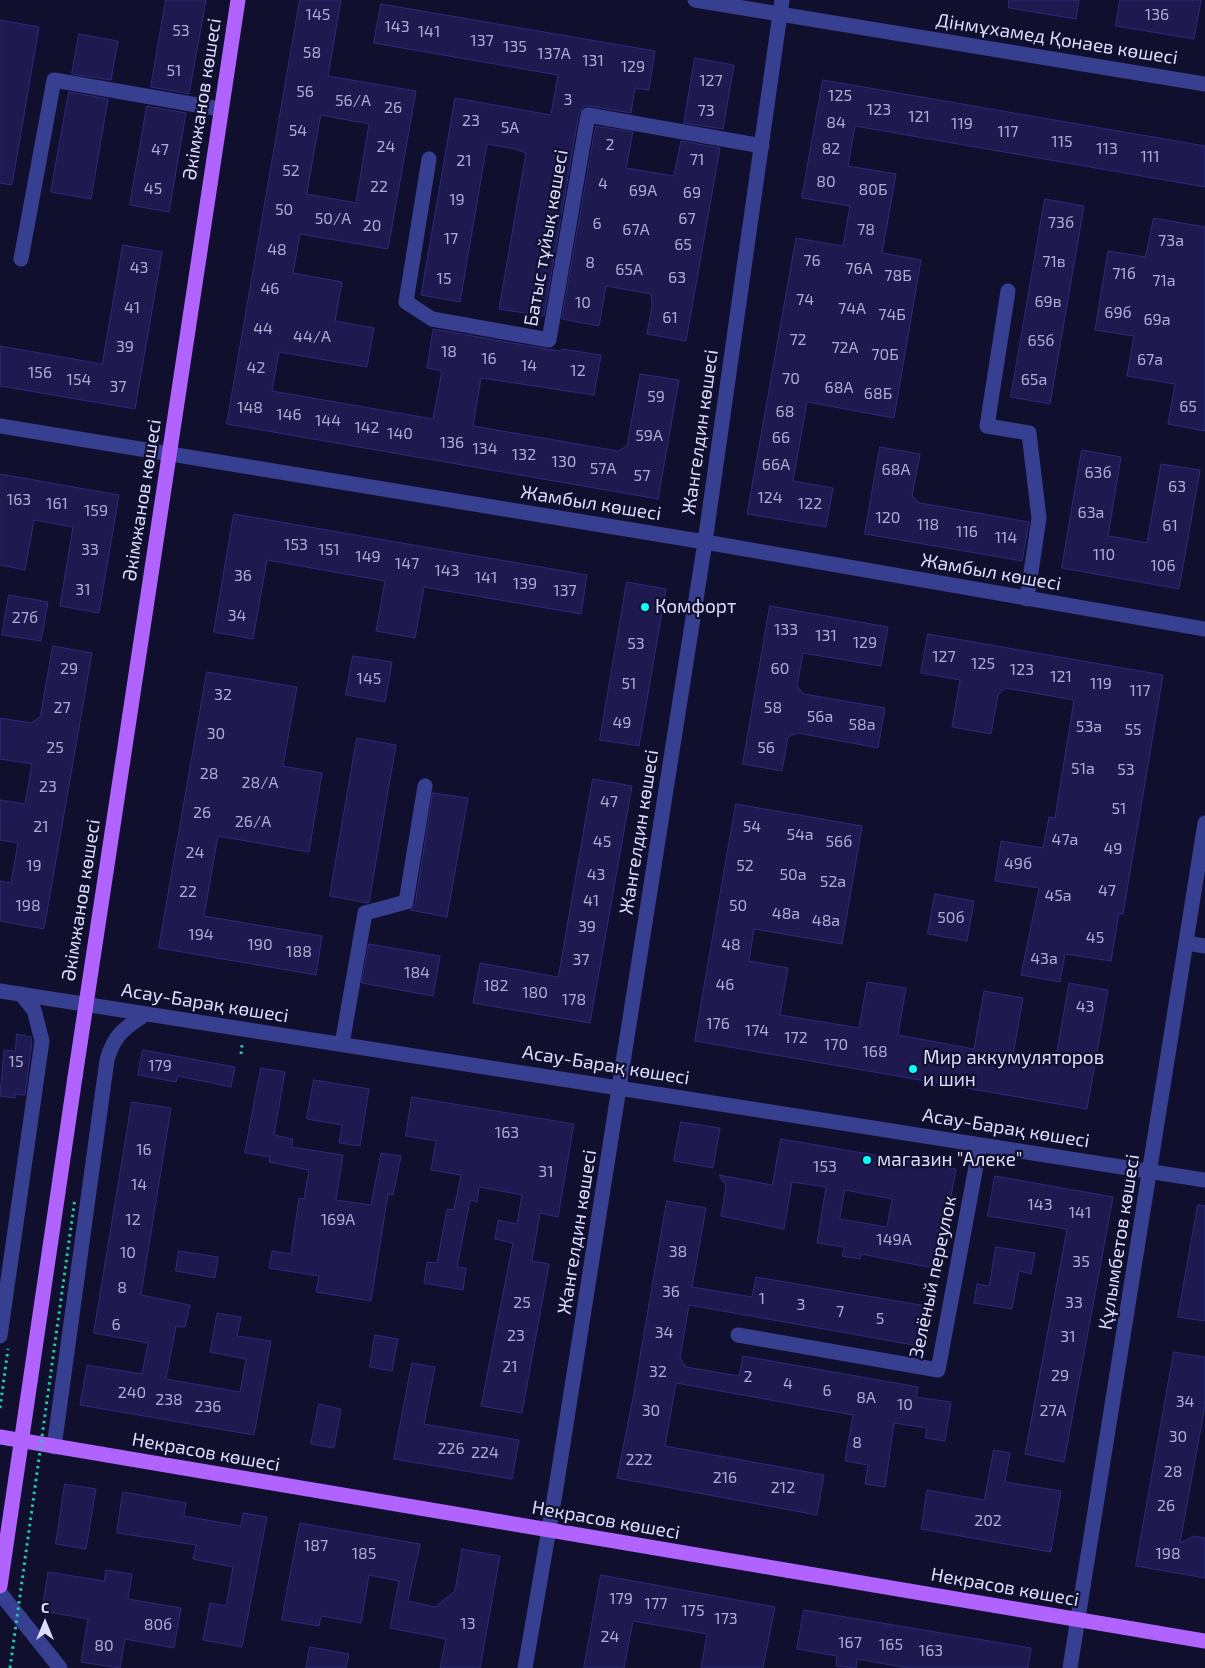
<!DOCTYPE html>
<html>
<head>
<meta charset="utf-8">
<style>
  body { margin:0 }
  #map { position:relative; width:1205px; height:1668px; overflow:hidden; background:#100f2d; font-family:"Exo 2",sans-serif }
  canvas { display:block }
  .north { position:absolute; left:20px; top:1598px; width:50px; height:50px; -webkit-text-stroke:4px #100f2d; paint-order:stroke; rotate:0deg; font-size:14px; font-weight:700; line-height:20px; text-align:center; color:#dcdcff }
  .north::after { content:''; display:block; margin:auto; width:18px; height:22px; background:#dcdcff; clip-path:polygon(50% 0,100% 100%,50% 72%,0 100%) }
</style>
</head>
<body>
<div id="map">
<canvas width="1205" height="1668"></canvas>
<div class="north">С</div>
</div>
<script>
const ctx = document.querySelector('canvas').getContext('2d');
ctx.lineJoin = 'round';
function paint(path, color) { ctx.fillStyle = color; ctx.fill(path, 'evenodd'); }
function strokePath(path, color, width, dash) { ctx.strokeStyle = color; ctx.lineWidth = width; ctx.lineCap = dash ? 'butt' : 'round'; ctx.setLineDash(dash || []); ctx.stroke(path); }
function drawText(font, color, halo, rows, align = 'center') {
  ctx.font = font + ' "Exo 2",sans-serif'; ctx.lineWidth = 4.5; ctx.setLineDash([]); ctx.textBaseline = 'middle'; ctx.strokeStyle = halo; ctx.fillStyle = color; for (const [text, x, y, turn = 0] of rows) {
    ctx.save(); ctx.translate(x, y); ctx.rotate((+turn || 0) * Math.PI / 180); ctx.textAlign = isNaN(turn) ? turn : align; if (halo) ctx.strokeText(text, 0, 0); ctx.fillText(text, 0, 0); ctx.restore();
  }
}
const building = new Path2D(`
  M 166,0 L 206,0 L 189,94 L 151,87 Z
  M 300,0 L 341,0 L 328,76 L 416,91 L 388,249 L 300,234 L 293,273 L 342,282 L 335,321 L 374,328 L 367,367 L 279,352 L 272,391 L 433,419 L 442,371 L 427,368 L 433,329 L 547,349 L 561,351 L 562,349 L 601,355 L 594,395 L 481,378 L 473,426 L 618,451 L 627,446 L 640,374 L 679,380 L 658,499 L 227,424 ZM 321,115 L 369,124 L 356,203 L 307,194 Z
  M 1009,0 L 1079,0 L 1076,19 L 1009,8 Z
  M 1120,0 L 1201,0 L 1194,39 L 1116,26 Z
  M 381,4 L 655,51 L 649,90 L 635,88 L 631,113 L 589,106 L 584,106 L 579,113 L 544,316 L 499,309 L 526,153 L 515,149 L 487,144 L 460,302 L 421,295 L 455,98 L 551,115 L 558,75 L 374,43 Z
  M 0,20 L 39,27 L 12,185 L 0,183 Z
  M 79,34 L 118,41 L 111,80 L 72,74 Z
  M 695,58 L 734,65 L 723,129 L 684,123 Z
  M 823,80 L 1205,146 L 1205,187 L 855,126 L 848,166 L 896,174 L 882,253 L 921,260 L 894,418 L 807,402 L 793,481 L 833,488 L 826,527 L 747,514 L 796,238 L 843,246 L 850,206 L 802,198 Z
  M 69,92 L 108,99 L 91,199 L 51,192 Z
  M 147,106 L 186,113 L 169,212 L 130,205 Z
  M 596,126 L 633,132 L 626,168 L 674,176 L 681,141 L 720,148 L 686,341 L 647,334 L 652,306 L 651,294 L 606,286 L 599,326 L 562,319 Z
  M 1045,199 L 1084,206 L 1050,404 L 1011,397 Z
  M 1154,218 L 1205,227 L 1205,431 L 1168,424 L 1175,384 L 1127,376 L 1134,336 L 1095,330 L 1108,251 L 1145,257 Z
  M 123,245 L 162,252 L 135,409 L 0,386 L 0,346 L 102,364 Z
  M 880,447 L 920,454 L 912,496 L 920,503 L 1029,522 L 1022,561 L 865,534 Z
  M 1082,450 L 1121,457 L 1108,536 L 1121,538 L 1147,543 L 1161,464 L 1200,470 L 1179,589 L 1062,568 Z
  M 0,474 L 119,495 L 99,613 L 60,606 L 73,527 L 34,520 L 25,570 L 0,565 Z
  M 234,514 L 587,575 L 581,614 L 424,587 L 415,638 L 376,631 L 385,581 L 267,560 L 253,639 L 214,632 Z
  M 627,582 L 666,589 L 639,746 L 600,740 Z
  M 9,595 L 48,602 L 41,641 L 2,635 Z
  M 770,606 L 888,627 L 881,666 L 803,653 L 797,686 L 804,694 L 885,708 L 878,748 L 798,733 L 788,737 L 782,771 L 743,764 Z
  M 928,634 L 1163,675 L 1123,914 L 1119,913 L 1111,961 L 1065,954 L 1060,982 L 1021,975 L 1039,888 L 995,881 L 1001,841 L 1043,848 L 1049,817 L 1055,818 L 1074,700 L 1006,688 L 998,695 L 991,734 L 952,727 L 960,680 L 921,673 Z
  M 53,646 L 92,653 L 44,929 L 0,921 L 0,881 L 11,883 L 18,843 L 0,840 L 0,800 L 25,804 L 32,764 L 0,759 L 0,718 L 31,723 L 40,717 Z
  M 353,656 L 392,662 L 385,702 L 346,695 Z
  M 207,672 L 297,687 L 283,766 L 322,773 L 309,852 L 218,836 L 204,916 L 322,936 L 316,975 L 159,948 Z
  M 357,738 L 396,745 L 369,902 L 367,903 L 330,896 Z
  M 593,779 L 632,786 L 590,1023 L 473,1003 L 480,963 L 558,977 Z
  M 433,793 L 468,798 L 447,917 L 410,910 L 415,904 Z
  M 736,804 L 862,826 L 842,944 L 754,929 L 749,961 L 788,968 L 780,1015 L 859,1028 L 867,982 L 906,988 L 898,1035 L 974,1049 L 984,991 L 1023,998 L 1013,1055 L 1055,1063 L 1069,983 L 1108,990 L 1087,1109 L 695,1041 Z
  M 935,894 L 974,901 L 967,941 L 928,934 Z
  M 369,944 L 440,956 L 433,996 L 362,983 Z
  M 17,1034 L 31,1037 L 32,1042 L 25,1095 L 15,1094 L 15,1098 L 0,1096 L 4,1050 L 15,1051 Z
  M 143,1050 L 235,1067 L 231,1087 L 178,1076 L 176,1082 L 138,1075 Z
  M 261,1068 L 285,1072 L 274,1135 L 293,1139 L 292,1147 L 343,1155 L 336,1200 L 371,1205 L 381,1153 L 401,1156 L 393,1195 L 388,1194 L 371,1301 L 316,1292 L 319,1276 L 269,1268 L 272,1251 L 291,1254 L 299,1198 L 304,1199 L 309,1170 L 269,1162 L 270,1157 L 245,1153 Z
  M 314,1080 L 369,1089 L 360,1146 L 339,1143 L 342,1125 L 307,1119 Z
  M 412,1097 L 574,1124 L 558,1217 L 540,1213 L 532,1261 L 549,1264 L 522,1413 L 481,1406 L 513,1243 L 495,1239 L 498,1220 L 517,1224 L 522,1195 L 479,1187 L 477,1202 L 470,1200 L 457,1267 L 466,1268 L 463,1290 L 424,1283 L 427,1262 L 437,1263 L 447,1209 L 454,1210 L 461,1175 L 431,1170 L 436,1141 L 406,1136 Z
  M 132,1102 L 171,1108 L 141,1295 L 190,1305 L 185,1327 L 176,1326 L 166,1379 L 240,1392 L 246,1359 L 210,1352 L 217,1313 L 241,1317 L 237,1336 L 271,1341 L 254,1435 L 80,1405 L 87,1365 L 142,1374 L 148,1343 L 94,1333 Z
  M 681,1122 L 720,1128 L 713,1168 L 674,1161 Z
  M 781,1139 L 956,1169 L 938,1269 L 861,1254 L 860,1259 L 842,1256 L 844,1247 L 817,1243 L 826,1187 L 792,1182 L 784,1229 L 721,1216 L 726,1186 L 719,1175 L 772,1185 ZM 845,1190 L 892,1199 L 887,1227 L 840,1219 Z
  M 995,1176 L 1113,1197 L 1064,1462 L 1025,1454 L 1067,1229 L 988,1216 Z
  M 667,1201 L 706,1208 L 692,1287 L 752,1297 L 756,1277 L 932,1307 L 925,1347 L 689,1305 L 680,1358 L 686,1367 L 739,1376 L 743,1356 L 918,1387 L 916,1397 L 951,1402 L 945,1441 L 925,1438 L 927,1428 L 894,1423 L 885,1487 L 865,1484 L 868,1465 L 845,1461 L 853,1415 L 676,1383 L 665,1446 L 824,1475 L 817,1515 L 617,1478 L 633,1398 Z
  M 1198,1205 L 1205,1206 L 1205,1321 L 1178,1317 Z
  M 996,1247 L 1035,1253 L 1031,1274 L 1019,1271 L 1012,1309 L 974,1303 L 977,1284 L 989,1286 Z
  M 179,1251 L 218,1257 L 215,1278 L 176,1271 Z
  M 375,1335 L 398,1339 L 392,1371 L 370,1367 Z
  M 1174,1352 L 1205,1357 L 1205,1405 L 1180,1543 L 1194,1536 L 1205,1538 L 1205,1578 L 1136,1566 Z
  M 412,1363 L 435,1367 L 424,1424 L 519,1440 L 512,1479 L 394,1459 Z
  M 319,1404 L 341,1409 L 334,1448 L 311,1444 Z
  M 994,1450 L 1010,1453 L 1005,1482 L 1061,1491 L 1051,1551 L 1049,1550 L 1051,1552 L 921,1529 L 927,1490 L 984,1500 Z
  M 65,1484 L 96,1489 L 86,1549 L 56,1544 Z
  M 123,1492 L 186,1503 L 184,1516 L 241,1526 L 243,1513 L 267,1517 L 242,1647 L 203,1640 L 210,1603 L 226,1606 L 233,1567 L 193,1559 L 196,1545 L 117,1533 Z
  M 300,1523 L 420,1544 L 408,1601 L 435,1607 L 455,1591 L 462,1549 L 500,1556 L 480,1668 L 440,1668 L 446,1639 L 390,1628 L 399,1581 L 369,1575 L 361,1623 L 321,1616 L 319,1626 L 282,1620 Z
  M 106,1570 L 132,1574 L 128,1599 L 181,1608 L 174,1648 L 125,1639 L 120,1668 L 81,1662 L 88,1619 L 42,1611 L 48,1572 L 104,1581 Z
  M 601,1575 L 775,1607 L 763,1668 L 701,1668 L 707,1634 L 633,1621 L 624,1668 L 584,1668 Z
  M 804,1610 L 1031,1648 L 1028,1668 L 908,1668 L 857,1659 L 856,1668 L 836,1666 L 837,1656 L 797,1649 Z
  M 310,1647 L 349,1654 L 346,1668 L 306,1668 Z`);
const path = new Path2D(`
  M 241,1054 L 242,1045
  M 0,1408 L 8,1349`);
const minor = new Path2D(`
  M 695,0 L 1205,84
  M 429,159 L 406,302 L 432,319 L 549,340 L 588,115 L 762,146
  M 21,259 L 54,80 L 220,109
  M 1008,291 L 987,426 L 1029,433 L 1039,518 L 1027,599
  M 0,426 L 705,542 L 1205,629
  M 1187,943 L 1205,946
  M 0,991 L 1205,1180
  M 342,1044 L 365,913 L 406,902 L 425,786
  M 738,1335 L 938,1370 L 980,1145
  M 0,1336 L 42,1041 L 34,1010 L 21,994
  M 54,1447 L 107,1060 C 114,1035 124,1028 146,1014
  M 0,1593 L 60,1668
  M 525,1668 L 556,1488 L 705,542 L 782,0
  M 1070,1668 L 1205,823`);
const major = new Path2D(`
  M 75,1077 L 238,0
  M 0,1437 L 1205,1641`);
const pathBridge = new Path2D(`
  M 10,1668 L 75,1198`);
const majorBridge = new Path2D(`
  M 0,1586 L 75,1077`);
const markers = [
  [645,607,5,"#08fff7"],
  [913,1069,5,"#08fff7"],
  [867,1160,5,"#08fff7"]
];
const numberNames = [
  ["145",318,15],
  ["136",1157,15],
  ["143",397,27],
  ["53",181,31],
  ["141",429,32],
  ["137",482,41],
  ["135",515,47],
  ["58",312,53],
  ["137А",554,54],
  ["131",593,61],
  ["129",633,67],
  ["51",174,71],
  ["127",711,81],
  ["56",305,92],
  ["125",840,96],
  ["3",568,100],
  ["56/А",353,101],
  ["26",393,108],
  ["123",879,110],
  ["73",706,111],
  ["121",919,117],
  ["23",471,121],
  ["84",836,123],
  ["119",962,124],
  ["5А",510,128],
  ["54",298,131],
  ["117",1008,132],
  ["115",1062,142],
  ["2",610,145],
  ["24",386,147],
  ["82",831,149],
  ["113",1107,149],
  ["47",160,150],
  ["111",1150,157],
  ["71",697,160],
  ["21",464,161],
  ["52",291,171],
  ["80",826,182],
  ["4",603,184],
  ["22",379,187],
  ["45",153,189],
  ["80Б",873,190],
  ["69А",643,191],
  ["69",692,193],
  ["19",457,200],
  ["50",284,210],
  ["50/А",333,219],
  ["67",687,219],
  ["73б",1061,223],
  ["6",597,224],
  ["20",372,226],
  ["67А",636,230],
  ["78",866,230],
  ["17",451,239],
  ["73а",1171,241],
  ["65",683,245],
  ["48",277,250],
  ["76",812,261],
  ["71в",1054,262],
  ["8",590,263],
  ["43",139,268],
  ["76А",859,269],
  ["65А",629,270],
  ["71б",1124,274],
  ["78Б",898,276],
  ["63",677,278],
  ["15",444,279],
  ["71а",1164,281],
  ["46",270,289],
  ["74",805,300],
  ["69в",1048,302],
  ["10",583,303],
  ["41",132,308],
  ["74А",852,309],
  ["69б",1118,313],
  ["74Б",892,315],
  ["61",670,318],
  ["69а",1157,320],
  ["44",263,329],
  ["44/А",312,337],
  ["72",798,340],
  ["65б",1041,341],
  ["39",125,347],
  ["72А",845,348],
  ["18",449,352],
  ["70Б",885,355],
  ["16",489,359],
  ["67а",1150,360],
  ["14",529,366],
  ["42",256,368],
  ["12",578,371],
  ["156",40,373],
  ["70",791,379],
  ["154",79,380],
  ["65а",1034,380],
  ["37",118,387],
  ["68А",839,388],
  ["68Б",878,394],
  ["59",656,397],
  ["65",1188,407],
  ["148",250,408],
  ["68",785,412],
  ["146",289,415],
  ["144",328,421],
  ["142",367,428],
  ["140",400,434],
  ["59А",649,436],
  ["66",781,438],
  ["136",452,443],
  ["134",485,449],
  ["132",524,455],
  ["130",564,462],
  ["66А",776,465],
  ["57А",603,469],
  ["68А",896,470],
  ["63б",1098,473],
  ["57",642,476],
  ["63",1177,487],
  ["124",770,498],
  ["163",19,500],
  ["161",57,504],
  ["122",810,504],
  ["159",96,511],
  ["63а",1091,513],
  ["120",888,518],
  ["118",928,525],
  ["61",1170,526],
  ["116",967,532],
  ["114",1006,538],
  ["153",296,545],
  ["33",90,550],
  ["151",329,550],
  ["110",1104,555],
  ["149",368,557],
  ["147",407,564],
  ["106",1163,566],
  ["143",447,571],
  ["36",243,576],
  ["141",486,578],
  ["139",525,584],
  ["31",83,590],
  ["137",565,591],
  ["34",237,616],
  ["27б",25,618],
  ["133",786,630],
  ["131",826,636],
  ["129",865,643],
  ["53",636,644],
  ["127",944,657],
  ["125",983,664],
  ["29",69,669],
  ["60",780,669],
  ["123",1022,670],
  ["121",1061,677],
  ["145",369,679],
  ["51",629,684],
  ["119",1101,684],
  ["117",1140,691],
  ["32",223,695],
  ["27",62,708],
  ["58",773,708],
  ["56а",820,717],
  ["49",622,723],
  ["58а",862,725],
  ["53а",1089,727],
  ["55",1133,730],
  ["30",216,734],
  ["25",55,748],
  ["56",766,748],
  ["51а",1083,769],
  ["53",1126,770],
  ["28",209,774],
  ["28/А",260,783],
  ["23",48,787],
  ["47",609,802],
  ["51",1119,809],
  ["26",202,813],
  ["26/А",253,822],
  ["21",41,827],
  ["54",752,827],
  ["54а",800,835],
  ["47а",1065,840],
  ["45",602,842],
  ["56б",839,842],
  ["49",1113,849],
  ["24",195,853],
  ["49б",1018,864],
  ["19",34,866],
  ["52",745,866],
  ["43",596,875],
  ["50а",793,875],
  ["52а",833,882],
  ["47",1107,891],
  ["22",188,892],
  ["45а",1058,896],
  ["41",591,901],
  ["198",28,906],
  ["50",738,906],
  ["48а",786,914],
  ["50б",951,918],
  ["48а",826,921],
  ["39",587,927],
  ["194",201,935],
  ["45",1095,938],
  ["190",260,945],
  ["48",731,945],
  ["188",299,952],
  ["43а",1044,959],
  ["37",581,960],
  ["184",417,973],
  ["46",725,985],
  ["182",496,986],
  ["180",535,993],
  ["178",574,1000],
  ["43",1085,1007],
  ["176",718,1024],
  ["174",757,1031],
  ["172",796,1038],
  ["170",836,1045],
  ["168",875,1052],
  ["15",16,1062],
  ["179",160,1066],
  ["163",507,1133],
  ["16",144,1150],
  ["153",825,1167],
  ["31",546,1172],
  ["14",139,1185],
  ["143",1040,1205],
  ["141",1080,1213],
  ["12",133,1220],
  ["169А",338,1220],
  ["149А",894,1240],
  ["38",678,1252],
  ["10",128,1253],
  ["35",1081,1262],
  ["8",122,1288],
  ["36",671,1292],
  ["1",762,1299],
  ["25",522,1303],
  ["33",1074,1303],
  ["3",801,1305],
  ["7",840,1312],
  ["5",880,1319],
  ["6",116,1325],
  ["34",664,1333],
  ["23",516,1336],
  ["31",1068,1337],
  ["21",510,1367],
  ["32",658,1372],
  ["29",1060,1376],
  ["2",748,1377],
  ["4",788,1384],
  ["6",827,1391],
  ["240",132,1393],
  ["8А",866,1398],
  ["238",169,1400],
  ["34",1185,1402],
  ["10",905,1405],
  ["236",208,1407],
  ["30",651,1411],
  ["27А",1053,1411],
  ["30",1178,1437],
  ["8",857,1443],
  ["226",451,1449],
  ["224",485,1453],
  ["222",639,1460],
  ["28",1173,1472],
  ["216",725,1478],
  ["212",783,1488],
  ["26",1166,1506],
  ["202",988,1521],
  ["187",316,1546],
  ["185",364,1554],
  ["198",1168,1554],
  ["179",621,1599],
  ["177",656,1604],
  ["175",693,1611],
  ["173",726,1619],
  ["13",468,1624],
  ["80б",158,1625],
  ["24",610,1637],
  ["167",850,1643],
  ["165",891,1645],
  ["80",104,1646],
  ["163",931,1651]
];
const streetNames = [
  ["Дінмұхамед Қонаев көшесі",1057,39,9],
  ["Әкімжанов көшесі",202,99,-81],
  ["Батыс тұйық көшесі",546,238,-80],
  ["Жангелдин көшесі",700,432,-82],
  ["Әкімжанов көшесі",142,500,-81],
  ["Жамбыл көшесі",591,503,9],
  ["Жамбыл көшесі",991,572,10],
  ["Жангелдин көшесі",639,832,-81],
  ["Әкімжанов көшесі",81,900,-81],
  ["Асау-Барақ көшесі",205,1003,9],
  ["Асау-Барақ көшесі",606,1065,9],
  ["Асау-Барақ көшесі",1006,1128,9],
  ["Жангелдин көшесі",577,1232,-81],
  ["Құлымбетов көшесі",1119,1242,-81],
  ["Зелёный переулок",933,1277,-78],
  ["Некрасов көшесі",206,1452,10],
  ["Некрасов көшесі",606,1520,10],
  ["Некрасов көшесі",1005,1587,10]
];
const poiNames = [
  ["Комфорт",655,607],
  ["Мир аккумуляторов",923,1058],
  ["и шин",923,1080],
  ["магазин \"Алеке\"",877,1160]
];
paint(building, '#1e1a50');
strokePath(building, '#2f2a7e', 1);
strokePath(path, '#26c8a9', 3, [2.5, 4]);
strokePath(minor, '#373f90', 15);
strokePath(major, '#b063ff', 15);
strokePath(pathBridge, '#26c8a9', 3, [2.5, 4]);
strokePath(majorBridge, '#b063ff', 15);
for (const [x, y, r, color] of markers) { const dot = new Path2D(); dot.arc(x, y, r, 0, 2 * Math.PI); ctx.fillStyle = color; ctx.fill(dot); strokePath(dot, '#100f2d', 2); }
drawText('16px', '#acacd3', null, numberNames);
drawText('19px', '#dcdcff', '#100f2d', streetNames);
drawText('19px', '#dcdcff', '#100f2d', poiNames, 'left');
</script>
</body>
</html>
